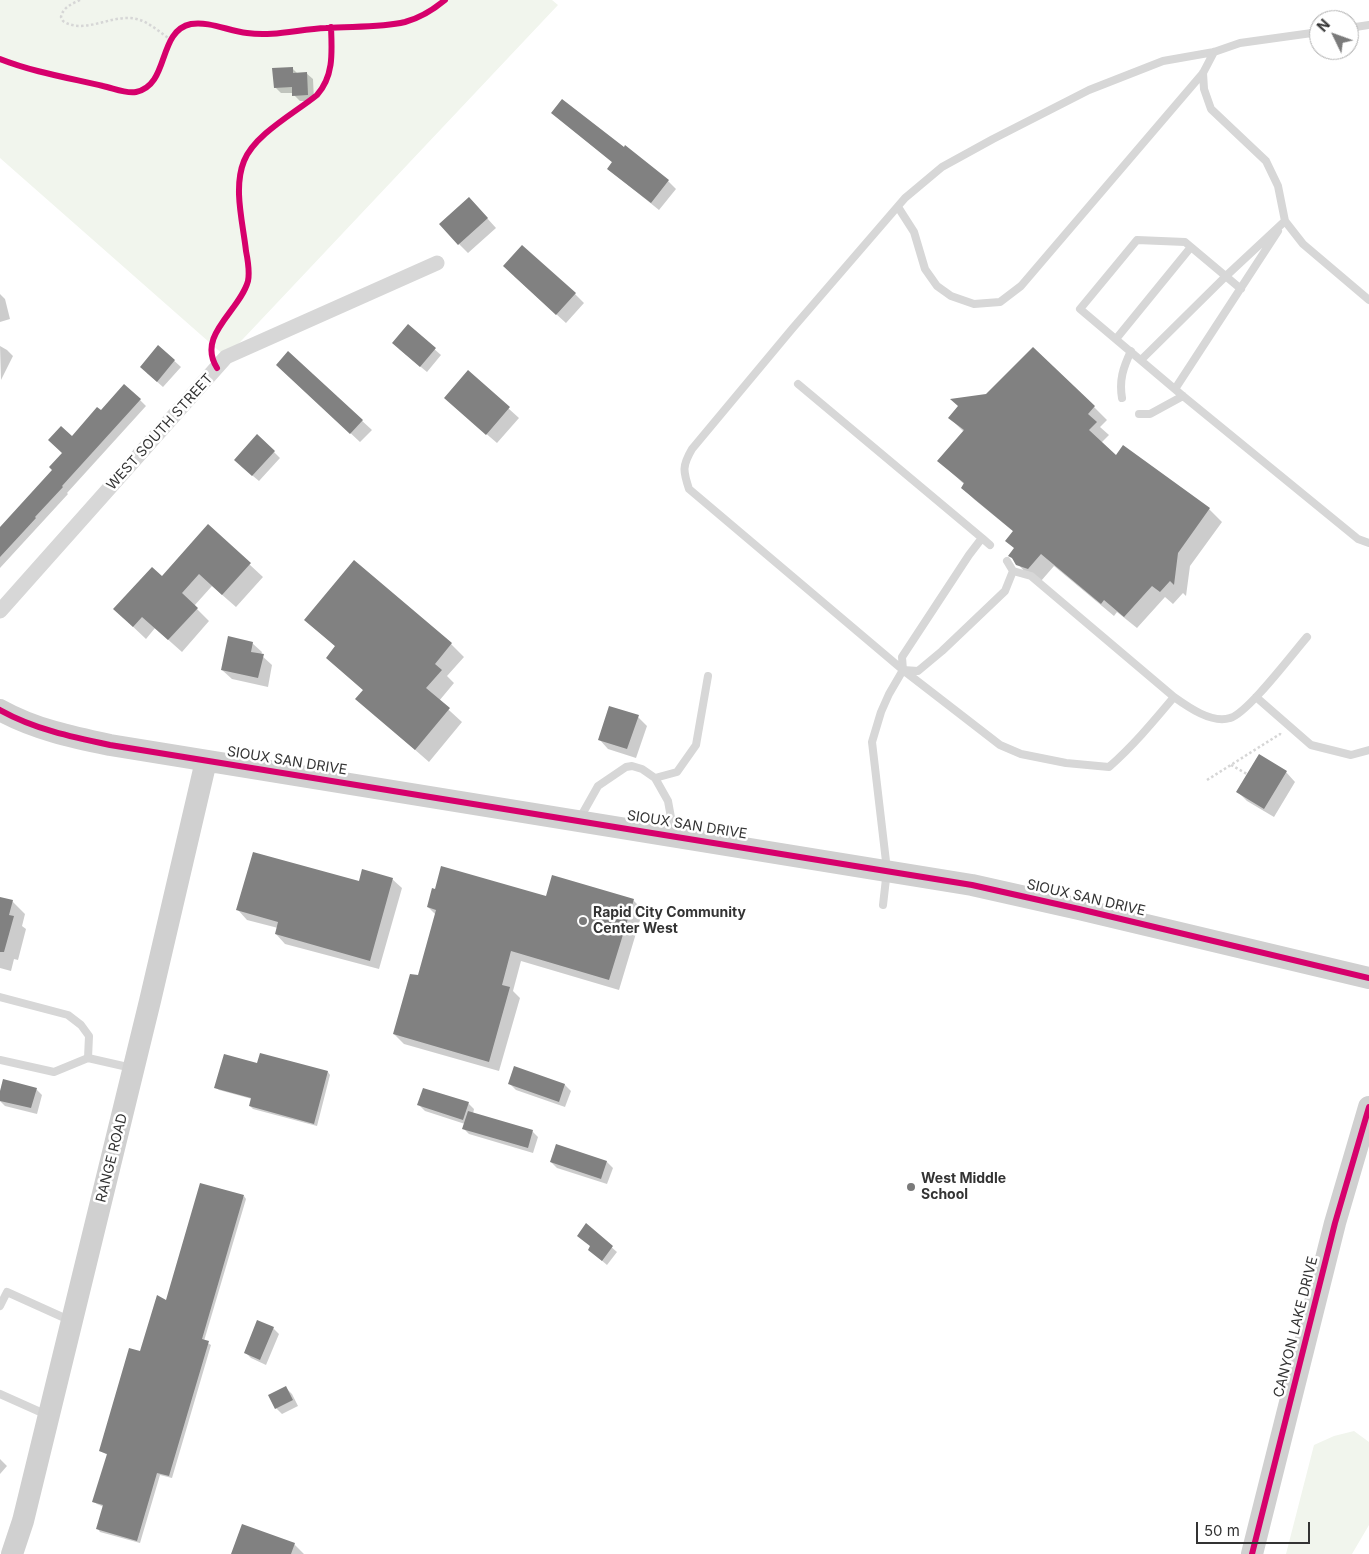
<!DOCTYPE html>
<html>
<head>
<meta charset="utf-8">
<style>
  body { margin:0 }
  #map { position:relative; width:1369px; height:1554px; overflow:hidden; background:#fff; font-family:Inter,sans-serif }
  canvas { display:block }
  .north { position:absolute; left:1309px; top:10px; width:50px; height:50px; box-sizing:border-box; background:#fff; border:1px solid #adadad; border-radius:50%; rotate:312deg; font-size:14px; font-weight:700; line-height:20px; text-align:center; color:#333 }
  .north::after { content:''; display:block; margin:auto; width:18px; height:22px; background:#7a7a7a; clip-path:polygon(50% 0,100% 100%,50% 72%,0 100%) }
  .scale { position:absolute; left:1196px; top:1522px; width:114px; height:22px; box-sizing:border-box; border:2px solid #333; border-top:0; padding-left:6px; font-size:15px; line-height:18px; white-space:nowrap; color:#333; -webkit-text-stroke:4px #fff; paint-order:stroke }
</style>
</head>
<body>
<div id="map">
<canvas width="1369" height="1554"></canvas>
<div class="north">N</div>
<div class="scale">50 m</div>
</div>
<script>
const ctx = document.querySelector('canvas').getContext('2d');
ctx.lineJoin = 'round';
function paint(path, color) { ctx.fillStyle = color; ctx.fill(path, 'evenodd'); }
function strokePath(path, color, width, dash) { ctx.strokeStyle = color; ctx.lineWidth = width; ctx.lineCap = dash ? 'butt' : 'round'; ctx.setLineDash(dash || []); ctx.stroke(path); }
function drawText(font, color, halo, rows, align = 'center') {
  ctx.font = font + ' Inter,sans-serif'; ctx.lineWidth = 5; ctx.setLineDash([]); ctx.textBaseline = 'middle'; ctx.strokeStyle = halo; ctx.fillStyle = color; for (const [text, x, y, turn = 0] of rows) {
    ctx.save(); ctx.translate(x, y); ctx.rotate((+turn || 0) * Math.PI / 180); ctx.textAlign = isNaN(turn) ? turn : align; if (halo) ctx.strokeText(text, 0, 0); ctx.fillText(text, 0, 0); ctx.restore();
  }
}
const green = new Path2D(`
  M 0,0 L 552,0 L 558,5 L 226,357 L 0,158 Z
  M 1354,1431 L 1369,1442 L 1369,1525 L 1352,1554 L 1286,1554 L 1314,1445 L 1334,1436 Z`);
const shadow = new Path2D(`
  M 292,68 L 298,74 L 306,73 L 313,79 L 314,101 L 300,101 L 294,95 L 293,93 L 281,93 L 275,87 Z
  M 552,113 L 668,181 L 676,189 L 659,210 L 608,169 L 613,163 Z
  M 478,208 L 496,228 L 468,253 L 459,244 Z
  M 514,276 L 575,294 L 584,303 L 566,323 Z
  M 0,294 L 5,299 L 10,319 L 0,322 Z
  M 408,326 L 441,355 L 427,372 L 399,349 Z
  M 0,346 L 7,350 L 13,356 L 1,380 Z
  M 159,347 L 181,367 L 163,387 L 147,373 Z
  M 288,353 L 372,430 L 360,442 L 287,374 Z
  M 468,372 L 519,418 L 497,443 L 455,407 Z
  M 140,400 L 146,406 L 67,493 L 68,494 L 0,568 L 0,529 L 54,470 L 72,438 Z
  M 1094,407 L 1107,420 L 1100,427 L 1109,435 L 1101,443 L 1116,457 L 1209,509 L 1222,522 L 1190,566 L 1186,596 L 1183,593 L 1173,604 L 1165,597 L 1137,628 L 1117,612 L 1114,616 L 1054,566 L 1041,581 L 1032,579 L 1009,555 L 1015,549 L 1014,532 L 975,500 L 962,487 L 965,485 L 939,461 L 964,432 L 950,418 Z
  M 274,452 L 280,458 L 259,481 L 241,466 Z
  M 208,526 L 263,577 L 236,607 L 212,586 L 194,606 L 209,621 L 182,652 L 155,628 L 146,639 L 128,622 L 162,578 Z
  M 354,562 L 451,644 L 464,657 L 447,676 L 454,683 L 439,701 L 462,722 L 429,762 L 357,699 L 364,691 L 327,658 L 336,647 L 305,620 Z
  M 252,643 L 262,652 L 261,655 L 272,665 L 268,687 L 232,679 L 222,670 Z
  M 638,717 L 647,726 L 636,758 L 608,749 L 599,739 Z
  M 1286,772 L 1295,782 L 1274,817 L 1247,801 L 1238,792 Z
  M 392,879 L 402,888 L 379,969 L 285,944 L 276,934 L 278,928 L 247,920 L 238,910 L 359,883 Z
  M 547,897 L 633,900 L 643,910 L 619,990 L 521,961 L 513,991 L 520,998 L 499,1071 L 404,1044 L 394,1034 L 419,976 L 436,915 L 428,907 Z
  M 0,898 L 12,901 L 25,914 L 22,926 L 26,929 L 18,960 L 14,959 L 11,971 L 0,968 Z
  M 261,1054 L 328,1072 L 330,1075 L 317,1126 L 253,1109 L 250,1106 L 252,1099 L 219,1090 L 216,1088 L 258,1064 Z
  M 515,1068 L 565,1085 L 571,1091 L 565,1107 L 516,1090 L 510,1084 Z
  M 36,1089 L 42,1095 L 37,1114 L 5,1106 L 0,1101 L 0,1096 Z
  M 468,1103 L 474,1109 L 473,1114 L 532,1131 L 538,1137 L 533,1153 L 469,1134 L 464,1129 L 465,1124 L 425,1111 L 419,1105 Z
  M 557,1146 L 607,1162 L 613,1168 L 607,1184 L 557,1168 L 551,1162 Z
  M 244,1196 L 246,1199 L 204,1341 L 211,1345 L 172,1478 L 160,1475 L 140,1543 L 100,1532 L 98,1529 L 104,1507 L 97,1504 L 94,1502 L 108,1455 L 100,1451 L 141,1353 L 166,1302 Z
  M 586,1225 L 617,1252 L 607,1265 L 594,1254 Z
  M 273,1328 L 279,1334 L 266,1365 L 251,1358 L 245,1352 Z
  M 286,1388 L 292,1394 L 298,1406 L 282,1414 L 276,1408 L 270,1396 Z
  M 0,1459 L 7,1466 L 0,1474 Z
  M 294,1544 L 304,1554 L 236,1554 Z`);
const building = new Path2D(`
  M 293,67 L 293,73 L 307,72 L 308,95 L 292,96 L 292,87 L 274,88 L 272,68 Z
  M 562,99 L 624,147 L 625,145 L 669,180 L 651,203 L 607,169 L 612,162 L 551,113 Z
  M 469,197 L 488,218 L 458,245 L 439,224 Z
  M 522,245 L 576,293 L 556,315 L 503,266 Z
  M 408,324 L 436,348 L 420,367 L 392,343 Z
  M 158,345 L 175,360 L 157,382 L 140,367 Z
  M 1033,347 L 1095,406 L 1088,414 L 1097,422 L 1089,430 L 1116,455 L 1123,445 L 1210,508 L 1178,553 L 1174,585 L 1170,581 L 1160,592 L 1152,586 L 1124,617 L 1104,600 L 1101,604 L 1041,554 L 1028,569 L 1016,565 L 1012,558 L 1008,556 L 1014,548 L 1005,541 L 1013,531 L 961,488 L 964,483 L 937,461 L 964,430 L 948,418 L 958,406 L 950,399 L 986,394 Z
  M 288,351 L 363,420 L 350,434 L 276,365 Z
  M 468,370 L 510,407 L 486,435 L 444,398 Z
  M 124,384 L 141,399 L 62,486 L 63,487 L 35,517 L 36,518 L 0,557 L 0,527 L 52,470 L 49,467 L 62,453 L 48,440 L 61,426 L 72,436 L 97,407 L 101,410 Z
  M 257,434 L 275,451 L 252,476 L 234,460 Z
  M 208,524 L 251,563 L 222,595 L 199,574 L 182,593 L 198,608 L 168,640 L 142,617 L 133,627 L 113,609 L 152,567 L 162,576 Z
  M 354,560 L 452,643 L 435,664 L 442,670 L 426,688 L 450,708 L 415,750 L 355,699 L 363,690 L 326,658 L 335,646 L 304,620 Z
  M 228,636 L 253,642 L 251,652 L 264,654 L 258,678 L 221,670 Z
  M 609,706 L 639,715 L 627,749 L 598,740 Z
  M 1259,754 L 1287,771 L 1264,809 L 1236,792 Z
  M 253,852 L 359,881 L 362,869 L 393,878 L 370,961 L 275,934 L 278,922 L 236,910 Z
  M 441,866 L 546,896 L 552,875 L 634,899 L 609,980 L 511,951 L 502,985 L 510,987 L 489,1062 L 393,1034 L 410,974 L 418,975 L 436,910 L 427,907 L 432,888 L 435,889 Z
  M 0,897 L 13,900 L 9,915 L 14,916 L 4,952 L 0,952 Z
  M 260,1053 L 328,1071 L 314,1124 L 249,1106 L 251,1098 L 214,1088 L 224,1054 L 257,1063 Z
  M 514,1066 L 565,1084 L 559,1102 L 508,1084 Z
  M 3,1079 L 37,1088 L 31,1108 L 0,1101 L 0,1091 Z
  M 423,1088 L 469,1102 L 463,1120 L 417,1105 Z
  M 468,1111 L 533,1130 L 528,1148 L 462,1129 Z
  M 556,1144 L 607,1161 L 601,1179 L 550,1162 Z
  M 200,1183 L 244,1195 L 202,1339 L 209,1341 L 169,1476 L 157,1473 L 137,1541 L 96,1529 L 103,1505 L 92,1502 L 107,1454 L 99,1451 L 129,1348 L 140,1351 L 157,1295 L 166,1300 Z
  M 586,1223 L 613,1246 L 602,1261 L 588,1250 L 590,1246 L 577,1236 Z
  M 257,1320 L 274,1327 L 260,1360 L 244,1353 Z
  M 286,1386 L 293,1400 L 275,1409 L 268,1395 Z
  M 242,1524 L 295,1543 L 291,1554 L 231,1554 Z`);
const path = new Path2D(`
  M 80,0 C 72,4 63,7 61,17 L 63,21 C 82,34 108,17 129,18 C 145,18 158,31 171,40
  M 1231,765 L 1247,774
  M 1207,780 L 1280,734 L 1282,735`);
const lane = new Path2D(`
  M 1349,28 L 1369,25
  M 1203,73 L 1204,89 L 1211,109 L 1266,161 L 1278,186 L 1285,221 L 1303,244 L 1369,300
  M 898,207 L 914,232 L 925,269 L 937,286 L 951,296 L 974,304 L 1000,302 L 1021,286 L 1203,73 L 1214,52
  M 1241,289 L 1185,242 L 1137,240 L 1080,309 L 1183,396 L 1358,539 L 1369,543
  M 1116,339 L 1191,247
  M 1141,360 L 1226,276 L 1285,221
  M 798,384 L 982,538
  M 1175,389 L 1278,231
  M 1122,398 C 1119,380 1123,368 1131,351
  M 1139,414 L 1150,414 L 1183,396
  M 990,545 L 982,538 L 969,555 L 902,657 L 903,670 L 918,671 L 942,651 L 1005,591 L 1013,571 L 1007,561
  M 1013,571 L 1031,576 L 1174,697
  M 903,670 L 1000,745 L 1021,754 L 1066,763 L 1109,767 C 1133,746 1153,722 1174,697 C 1188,707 1212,724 1230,718 C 1247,714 1293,653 1307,637
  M 1256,697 L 1311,745 L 1351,755 L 1369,750
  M 655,778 L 677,772 L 696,745 L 708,676
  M 580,818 L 598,786 L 626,767 L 632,766 L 642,769 L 655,778 L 668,801 L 674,834
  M 883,905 L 887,870 L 872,742 L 881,712 L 889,694 L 903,670 L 689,489 C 683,471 682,466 692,449 L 792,329 L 905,198 L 942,167 L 993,139 L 1089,90 L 1163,61 L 1214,52 L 1240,43 L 1319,32
  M 0,997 L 68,1015 L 81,1025 L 89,1036 L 88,1058
  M 0,1060 L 54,1072 L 88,1058 L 132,1068
  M 0,1306 L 7,1292 L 69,1320
  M 0,1394 L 47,1415`);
const street = new Path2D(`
  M 0,611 L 226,357 L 437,263`);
const secondary = new Path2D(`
  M 0,710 C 34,729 72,737 110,745 L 972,885 L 1079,909 L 1369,978
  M 12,1554 L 23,1521 L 150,1001 L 206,761
  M 1252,1554 L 1335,1223 L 1369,1107`);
const cycleway = new Path2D(`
  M 0,59 C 33,72 69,78 103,86 C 113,88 126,94 136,92 C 170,85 157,31 191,24 C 209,21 229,31 247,33 C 273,37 300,29 326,28 C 352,26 380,28 405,22 C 420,18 433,10 445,0
  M 217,368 C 196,335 240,311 248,281 C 250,271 248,261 246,251 C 243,223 233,188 244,161 C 255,134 295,113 317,95 C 334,76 332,52 331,27
  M 0,710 C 34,729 72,737 110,745 L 972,885 L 1079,909 L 1369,978
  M 1252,1554 L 1335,1223 L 1369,1107`);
const markers = [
  [583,921,5,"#7a7a7a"],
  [911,1187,5,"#7a7a7a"]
];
const streetNames = [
  ["WEST SOUTH STREET",160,432,-48],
  ["SIOUX SAN DRIVE",287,761,9],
  ["SIOUX SAN DRIVE",687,825,9],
  ["SIOUX SAN DRIVE",1086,898,13],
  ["RANGE ROAD",112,1158,-76],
  ["CANYON LAKE DRIVE",1296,1327,-76]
];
const poiNames = [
  ["Rapid City Community",593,913],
  ["Center West",593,929],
  ["West Middle",921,1179],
  ["School",921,1195]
];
paint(green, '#f1f5ed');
paint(shadow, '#0003');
paint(building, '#818181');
strokePath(path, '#d6d6d6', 2.5, [2.5, 2.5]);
strokePath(lane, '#d7d7d7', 8);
strokePath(street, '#d7d7d7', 15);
strokePath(secondary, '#d0d0d0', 22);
strokePath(cycleway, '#d6006c', 6);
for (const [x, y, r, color] of markers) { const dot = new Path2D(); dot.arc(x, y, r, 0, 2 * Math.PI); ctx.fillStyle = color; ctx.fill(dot); strokePath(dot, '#fff', 2); }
drawText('14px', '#333', '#fff', streetNames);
drawText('bold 14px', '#333', '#fff', poiNames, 'left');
</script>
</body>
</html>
